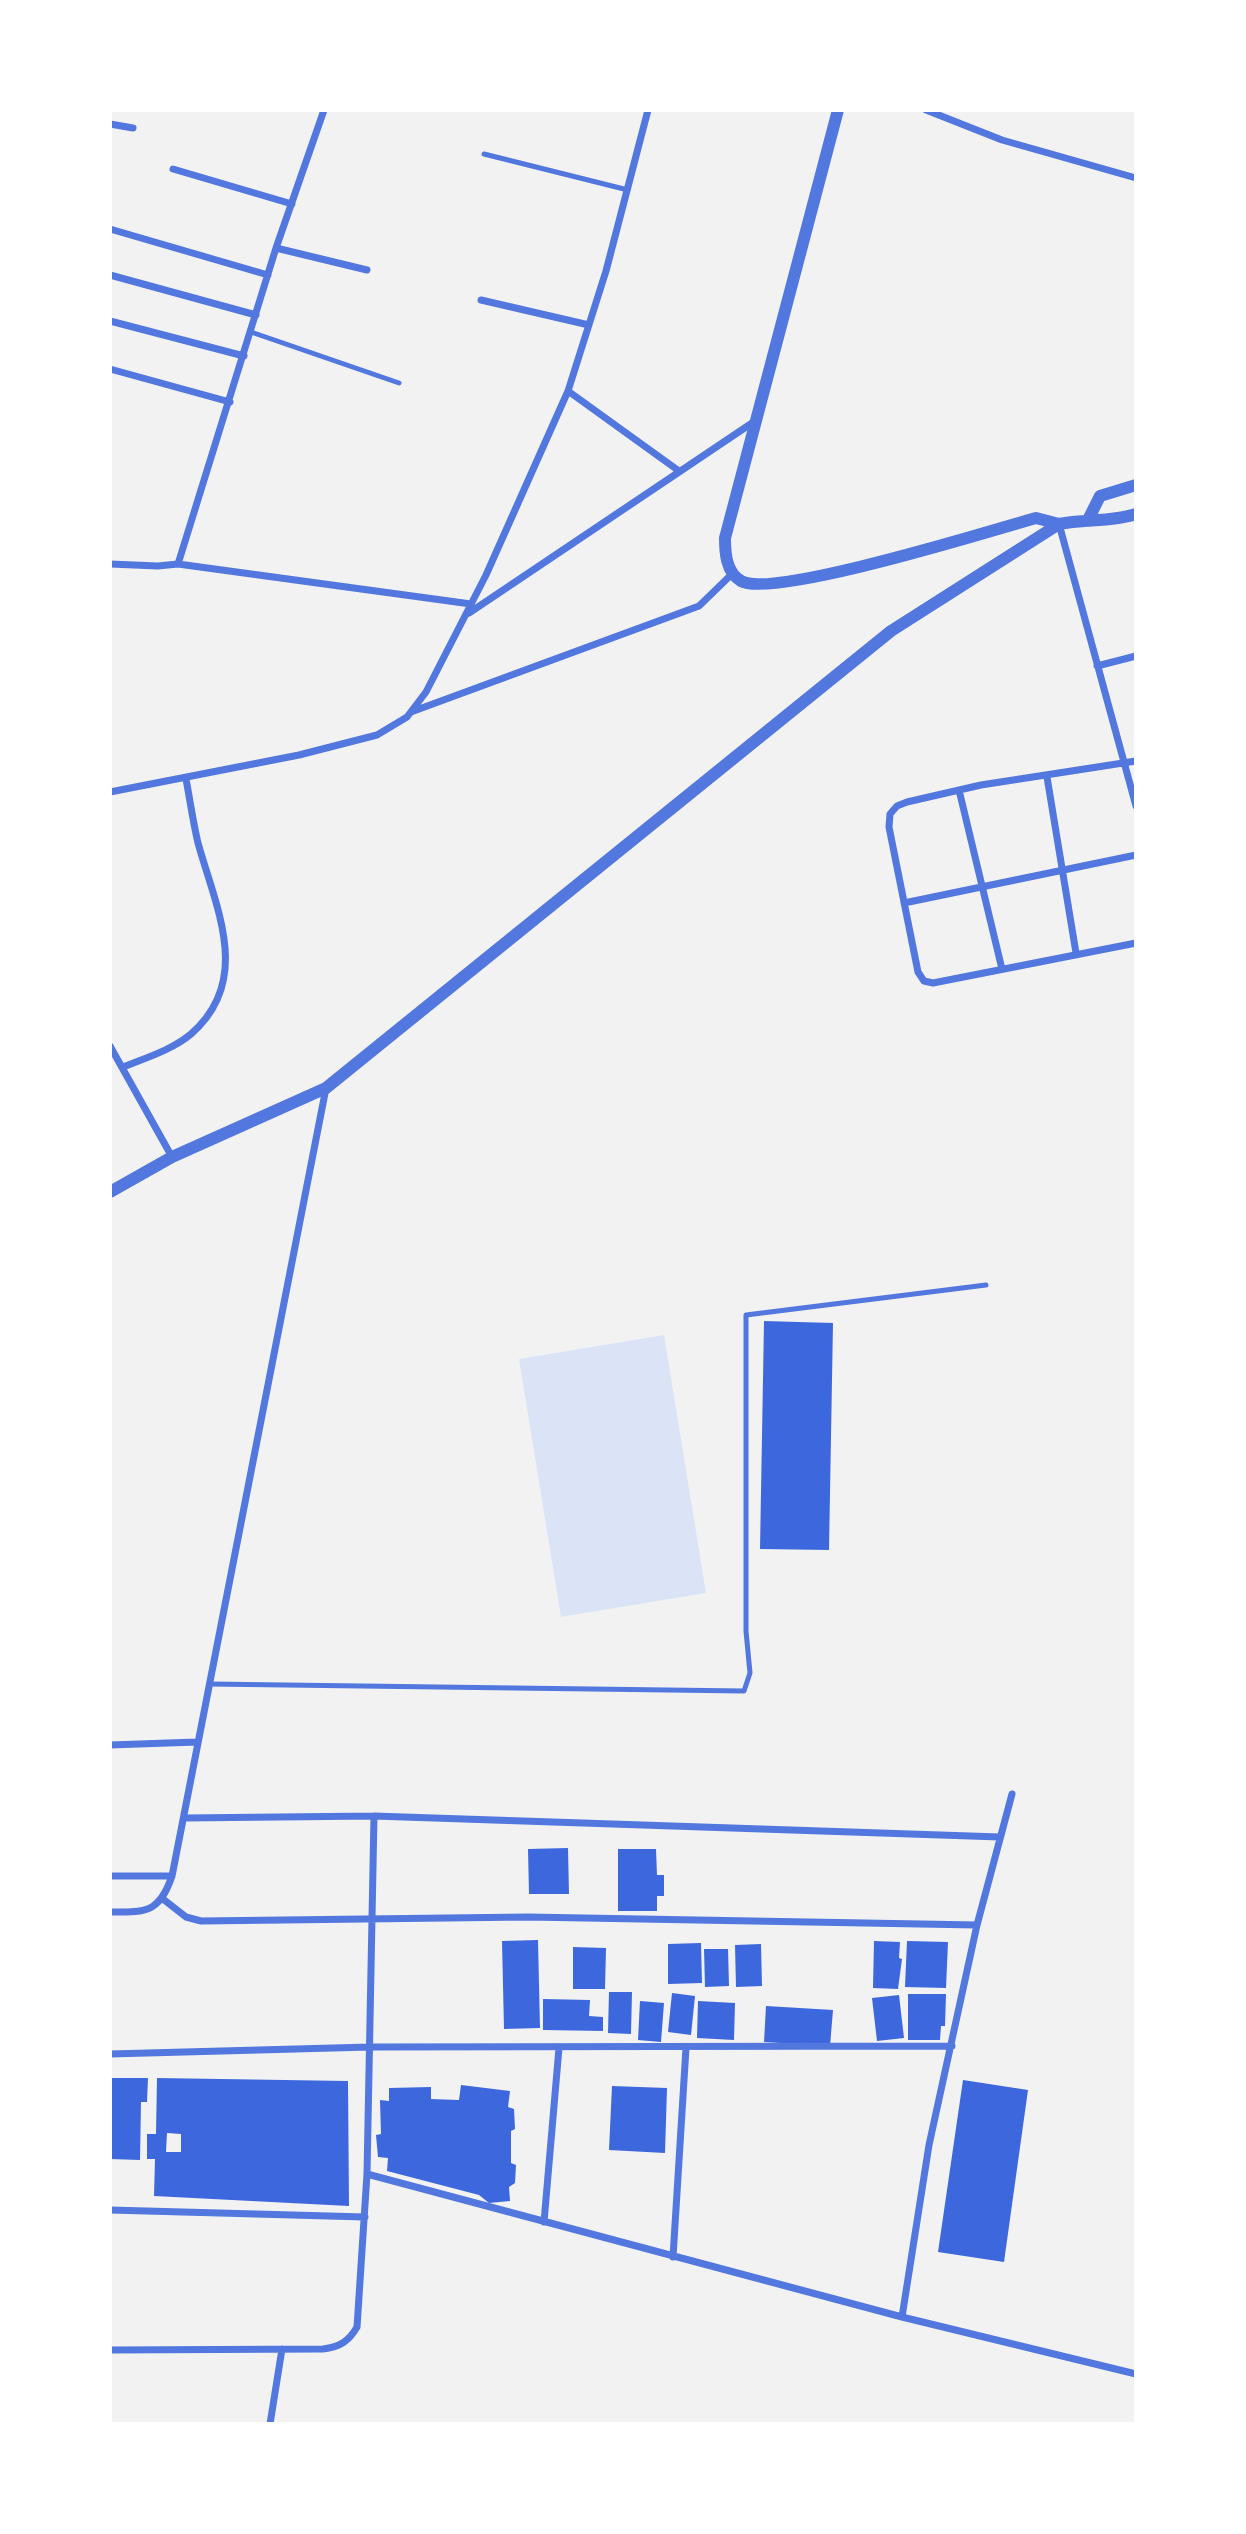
<!DOCTYPE html>
<html>
<head>
<meta charset="utf-8">
<style>
  body { margin:0 }
  #map { position:relative; width:1246px; height:2534px; overflow:hidden; background:#f2f2f2; font-family:Lato,sans-serif }
  canvas { display:block }
  .frame { position:absolute; inset:0; border:112px solid #fff; pointer-events:none }
</style>
</head>
<body>
<div id="map">
<canvas width="1246" height="2534"></canvas>
<div class="frame"></div>
</div>
<script>
const ctx = document.querySelector('canvas').getContext('2d');
ctx.lineJoin = 'round';
function paint(path, color) { ctx.fillStyle = color; ctx.fill(path, 'evenodd'); }
function strokePath(path, color, width, dash) { ctx.strokeStyle = color; ctx.lineWidth = width; ctx.lineCap = dash ? 'butt' : 'round'; ctx.setLineDash(dash || []); ctx.stroke(path); }
const green = new Path2D(`
  M 664,1335 L 706,1593 L 561,1617 L 519,1359 Z`);
const building = new Path2D(`
  M 764,1321 L 833,1323 L 829,1550 L 760,1549 Z
  M 568,1848 L 569,1894 L 529,1894 L 528,1849 Z
  M 618,1849 L 656,1849 L 657,1875 L 664,1875 L 664,1896 L 657,1896 L 657,1911 L 618,1911 Z
  M 538,1940 L 540,2028 L 504,2029 L 502,1941 Z
  M 874,1941 L 900,1942 L 899,1958 L 902,1959 L 898,1989 L 873,1988 Z
  M 907,1941 L 948,1942 L 946,1988 L 905,1987 Z
  M 701,1943 L 702,1983 L 668,1984 L 668,1944 Z
  M 761,1944 L 762,1986 L 736,1987 L 735,1945 Z
  M 573,1947 L 606,1948 L 605,1989 L 573,1989 Z
  M 704,1949 L 728,1949 L 729,1986 L 705,1987 Z
  M 609,1992 L 632,1992 L 631,2034 L 608,2033 Z
  M 672,1993 L 695,1996 L 691,2035 L 668,2032 Z
  M 908,1994 L 946,1994 L 945,2026 L 941,2026 L 940,2040 L 908,2040 Z
  M 899,1995 L 904,2038 L 877,2041 L 872,1998 Z
  M 543,1999 L 590,2000 L 589,2016 L 603,2017 L 603,2031 L 543,2030 Z
  M 640,2001 L 664,2003 L 661,2042 L 638,2040 Z
  M 698,2001 L 735,2003 L 734,2040 L 697,2038 Z
  M 766,2006 L 833,2010 L 830,2046 L 764,2042 Z
  M 110,2078 L 148,2078 L 147,2102 L 141,2102 L 140,2160 L 110,2159 Z
  M 157,2078 L 348,2081 L 349,2206 L 154,2196 L 155,2159 L 147,2159 L 147,2134 L 156,2134 ZM 167,2133 L 181,2134 L 181,2152 L 166,2152 Z
  M 963,2080 L 1028,2090 L 1004,2262 L 938,2252 Z
  M 461,2085 L 510,2091 L 508,2107 L 514,2109 L 515,2129 L 511,2131 L 511,2163 L 516,2165 L 515,2183 L 509,2187 L 510,2201 L 489,2203 L 479,2195 L 387,2171 L 388,2158 L 378,2157 L 376,2135 L 381,2134 L 380,2100 L 389,2101 L 389,2088 L 431,2087 L 431,2099 L 459,2100 Z
  M 612,2086 L 667,2088 L 665,2153 L 609,2150 Z`);
const service = new Path2D(`
  M 484,154 L 628,190
  M 251,332 L 399,383
  M 209,1684 L 744,1691 L 750,1673 L 746,1631 L 746,1315 L 986,1285`);
const minor = new Path2D(`
  M 926,110 L 1002,140 L 1136,178
  M 110,124 L 133,128
  M 173,169 L 292,204
  M 110,229 L 268,275
  M 276,248 L 367,270
  M 110,275 L 256,315
  M 481,300 L 589,325
  M 110,321 L 244,356
  M 110,369 L 230,402
  M 568,391 L 679,471
  M 1059,524 L 1136,806
  M 110,564 L 158,566 L 178,564 L 276,248 L 324,110
  M 178,564 L 471,604
  M 469,613 L 755,421
  M 1097,666 L 1136,656
  M 411,712 L 699,606 L 732,574
  M 1136,761 L 981,785 L 907,802 L 897,806 L 890,814 L 889,827 L 918,972 L 924,981 L 933,983 L 1136,943
  M 1047,777 L 1076,953
  M 959,790 L 1002,969
  M 110,792 L 299,755 L 377,735 L 407,717 L 426,692 L 486,575 L 568,391 L 606,271 L 648,110
  M 904,903 L 1136,855
  M 110,1046 L 172,1157
  M 123,1067 C 145,1058 172,1050 191,1034 C 253,980 216,908 198,843 C 193,822 190,800 186,779
  M 110,1745 L 197,1742
  M 184,1818 L 374,1816 L 1000,1837
  M 110,1876 L 172,1876
  M 163,1899 L 186,1917 L 201,1921 L 528,1917 L 977,1925
  M 110,1912 C 147,1912 159,1913 172,1876 L 326,1088
  M 110,2054 L 370,2047 L 952,2046
  M 367,2174 L 902,2317 L 1136,2374
  M 110,2210 L 365,2217
  M 544,2222 L 559,2048
  M 673,2257 L 686,2048
  M 902,2317 L 929,2145 L 977,1925 L 1012,1794
  M 110,2350 L 323,2349 C 340,2347 349,2341 357,2327 L 367,2174 L 374,1816
  M 270,2424 L 282,2349`);
const tertiary = new Path2D(`
  M 838,110 L 725,538 C 725,553 726,572 741,581 C 772,599 990,531 1036,518 L 1059,524
  M 1089,518 L 1100,496 L 1136,485
  M 110,1192 L 172,1157 L 326,1088 L 891,631 L 1059,524 C 1085,519 1112,522 1136,514`);
paint(green, '#dbe4f7');
paint(building, '#3d67dc');
strokePath(service, '#5277de', 5);
strokePath(minor, '#5277de', 7);
strokePath(tertiary, '#5277de', 12);
</script>
</body>
</html>
